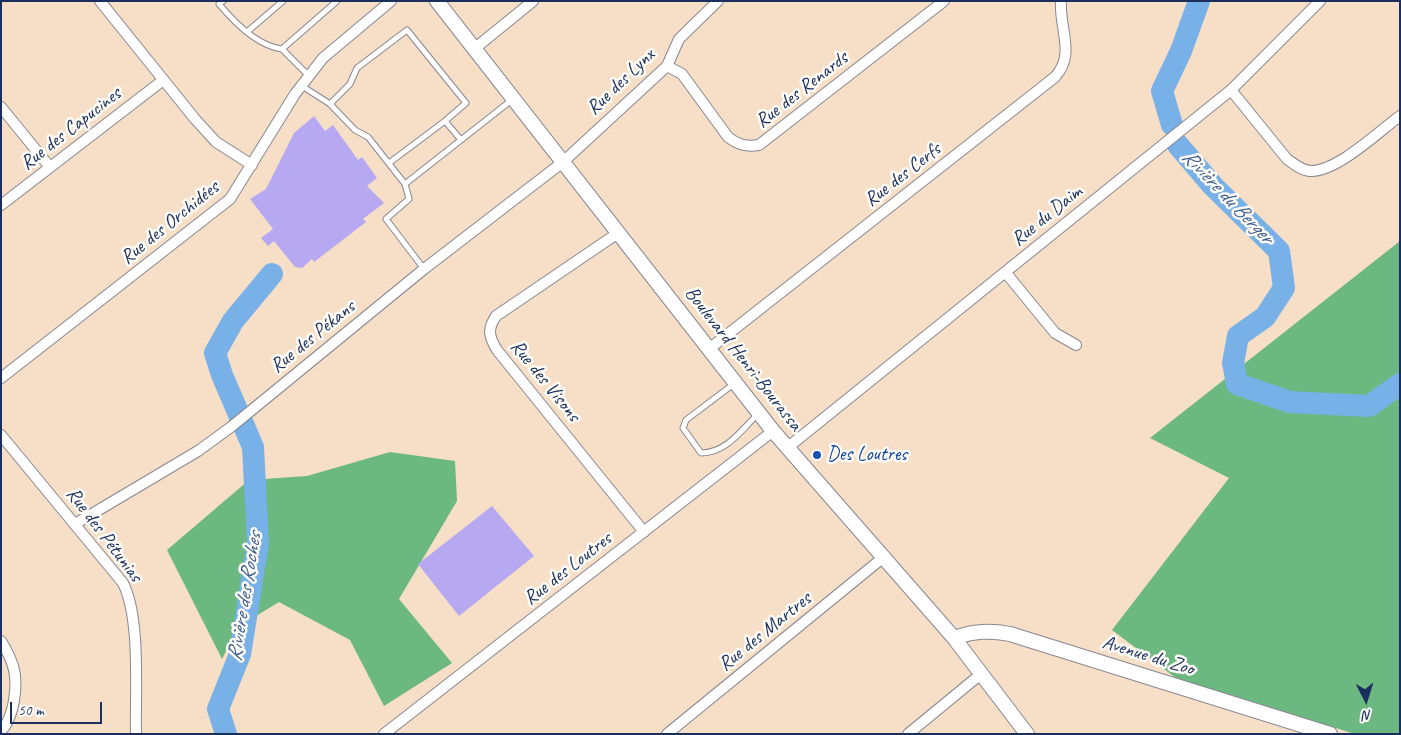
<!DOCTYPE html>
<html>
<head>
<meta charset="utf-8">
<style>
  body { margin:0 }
  #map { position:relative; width:1401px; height:735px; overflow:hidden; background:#f6dfc6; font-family:Caveat,sans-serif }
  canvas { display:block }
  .frame { position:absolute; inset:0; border:2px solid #1b2f5e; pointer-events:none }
  .north { position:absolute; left:1341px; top:675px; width:50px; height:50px; -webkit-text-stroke:4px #fdfcf7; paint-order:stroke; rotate:175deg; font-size:14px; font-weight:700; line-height:20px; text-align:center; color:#1b2f5e }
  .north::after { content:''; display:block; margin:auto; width:18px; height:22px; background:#1b2f5e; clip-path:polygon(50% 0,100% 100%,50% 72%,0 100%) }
  .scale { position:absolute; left:10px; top:702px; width:92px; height:22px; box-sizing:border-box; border:2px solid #1b2f5e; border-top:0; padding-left:6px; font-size:15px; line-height:18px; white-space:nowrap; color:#1b2f5e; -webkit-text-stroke:4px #fdfcf7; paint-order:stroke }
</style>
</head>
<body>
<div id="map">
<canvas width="1401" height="735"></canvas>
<div class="frame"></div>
<div class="north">N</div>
<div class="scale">50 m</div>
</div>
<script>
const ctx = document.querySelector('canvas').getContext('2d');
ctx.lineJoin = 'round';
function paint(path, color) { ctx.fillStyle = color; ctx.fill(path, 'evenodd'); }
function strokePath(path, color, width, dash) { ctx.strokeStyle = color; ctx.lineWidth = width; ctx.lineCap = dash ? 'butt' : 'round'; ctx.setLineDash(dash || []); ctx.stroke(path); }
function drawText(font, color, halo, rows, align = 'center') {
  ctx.font = font + ' Caveat,sans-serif'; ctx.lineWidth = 5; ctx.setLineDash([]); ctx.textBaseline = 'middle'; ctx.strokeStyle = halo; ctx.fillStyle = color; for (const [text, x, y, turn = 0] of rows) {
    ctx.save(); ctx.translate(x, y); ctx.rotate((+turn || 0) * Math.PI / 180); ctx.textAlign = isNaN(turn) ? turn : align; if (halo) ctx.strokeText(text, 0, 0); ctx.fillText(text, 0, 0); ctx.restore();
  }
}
const forest = new Path2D(`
  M 1400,241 L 1400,734 L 1355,734 L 1176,678 L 1112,630 L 1229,478 L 1150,438 Z
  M 390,452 L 455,461 L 457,501 L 399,599 L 452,663 L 384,706 L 350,640 L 279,602 L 238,627 L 222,659 L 167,550 L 249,480 L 307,476 Z`);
const river = new Path2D(`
  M 1172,125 L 1162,91 L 1181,51 L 1199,1
  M 1178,145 L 1213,186 L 1279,251 L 1284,288 L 1265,317 L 1238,336 L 1233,363 L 1237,384 L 1290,402 L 1369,406 L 1400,384
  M 226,734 L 218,709 L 240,654 L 258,543 L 253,447 L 222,375 L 215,353 L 233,321 L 272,274`);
const building = new Path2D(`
  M 314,116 L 325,131 L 333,125 L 358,160 L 362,157 L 377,178 L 367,186 L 384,203 L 363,219 L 366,222 L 314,262 L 312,259 L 302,268 L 295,267 L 274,241 L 268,246 L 261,238 L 273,229 L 250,199 L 266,189 L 294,133 Z
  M 492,506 L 534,556 L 459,616 L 418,564 Z`);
const lane = new Path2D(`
  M 223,1 L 219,4 C 234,22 258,46 282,49
  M 248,31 L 283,1
  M 309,76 L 282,49 L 337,1
  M 302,86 L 330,104 L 355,130 L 368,137 L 405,184 L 513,99
  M 330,104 L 350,84 L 357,68 L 407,30 L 466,103 L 445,121
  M 389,163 L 445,121 L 461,140
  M 405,184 L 409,199 L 386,219 L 424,269
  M 735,383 L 686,420 L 683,428 L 701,453 C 727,453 742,429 759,413`);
const street = new Path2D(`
  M 100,1 L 195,119 L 216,142 L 252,165
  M 474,49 L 533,1
  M 667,66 L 682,74 L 728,137 C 739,145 746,147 759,145 L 944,1
  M 1231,90 L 1287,159 C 1294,164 1302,171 1311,171 C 1338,171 1378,132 1400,116
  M 1,107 L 49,166
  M 1,205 L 162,81
  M 618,233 L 496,316 C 487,329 489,337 497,350 L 644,532
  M 1006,273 L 1055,333 L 1076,345
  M 709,349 L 1055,77 C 1076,54 1059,29 1061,1
  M 1,378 L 230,199 L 295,94 L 323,58 L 391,1
  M 1,435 L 123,583 C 141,619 135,692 136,734
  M 787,448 L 1231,90 L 1320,1
  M 75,524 L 198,451 L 231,427 L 424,269 L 563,162 L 667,66 L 679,39 L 718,1
  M 1,641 C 16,665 18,679 13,706 C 11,714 7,725 1,731
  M 384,734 L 773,431
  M 667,734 L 885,556
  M 908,734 L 981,674`);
const secondary = new Path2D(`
  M 437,1 L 773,431 L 954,638 L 1027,734
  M 954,638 C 974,631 989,630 1010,634 L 1330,734`);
const markers = [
  [817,455,5,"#1a4fb4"]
];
const streetNames = [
  ["Rue des Lynx",621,82,-44],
  ["Rue des Renards",802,90,-38],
  ["Rue des Capucines",71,129,-38],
  ["Rue des Cerfs",903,175,-38],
  ["Rue du Daim",1047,216,-39],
  ["Rue des Orchidées",170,223,-39],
  ["Rue des Pékans",313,337,-39],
  ["Boulevard Henri-Bourassa",743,359,52],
  ["Rue des Visons",545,381,51],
  ["Rue des Pétunias",104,535,53],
  ["Rue des Loutres",568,569,-38],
  ["Rue des Martres",765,632,-39],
  ["Avenue du Zoo",1148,656,17]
];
const transitNames = [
  ["Des Loutres",827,455]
];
const waterNames = [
  ["Rivière du Berger",1227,197,46],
  ["Rivière des Roches",245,597,-81]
];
paint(forest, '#6bb880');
strokePath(river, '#78b0e8', 22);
paint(building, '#b6a9f2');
strokePath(lane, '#888792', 7);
strokePath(street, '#888792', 12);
strokePath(secondary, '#888792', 16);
strokePath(lane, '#fff', 5);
strokePath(street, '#fff', 10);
strokePath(secondary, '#fff', 14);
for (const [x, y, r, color] of markers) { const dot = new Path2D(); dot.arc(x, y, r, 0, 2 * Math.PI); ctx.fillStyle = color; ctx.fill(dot); strokePath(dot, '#fdfcf7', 2); }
drawText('20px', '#1b2f5e', '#fdfcf7', streetNames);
drawText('20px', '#164399', '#fdfcf7', transitNames, 'left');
drawText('italic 21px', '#3c5c8e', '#fdfcf7', waterNames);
</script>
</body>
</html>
